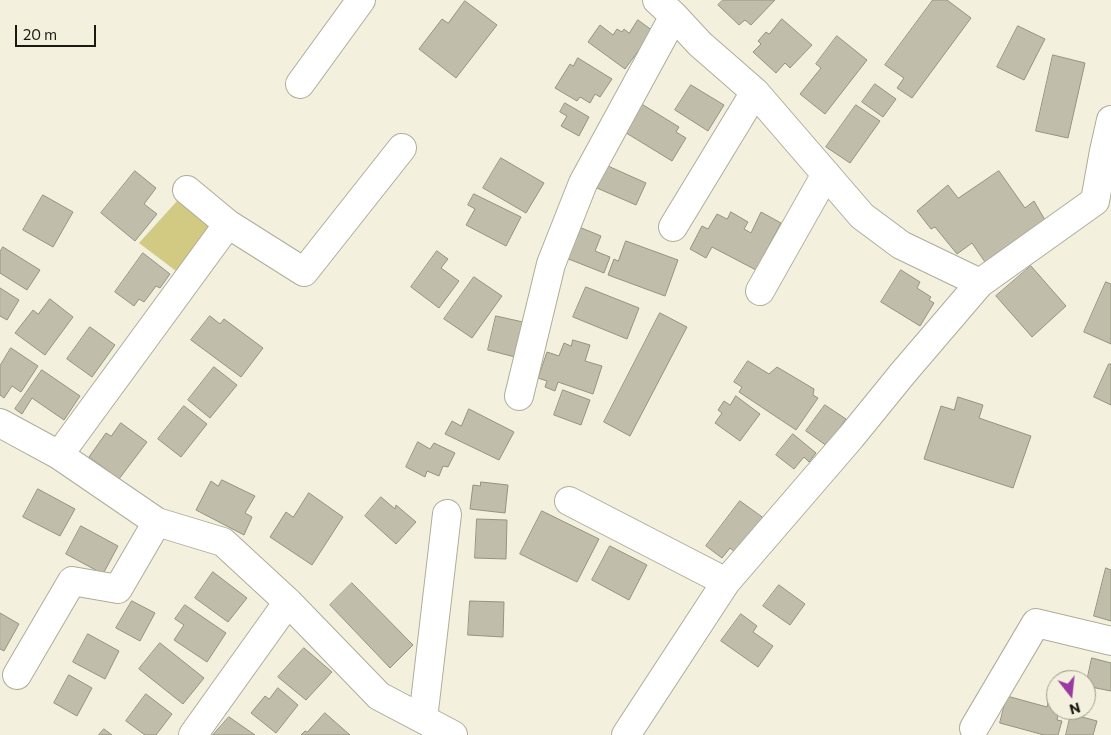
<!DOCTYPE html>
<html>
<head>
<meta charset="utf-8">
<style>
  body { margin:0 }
  #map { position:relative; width:1111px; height:735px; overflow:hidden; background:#f3f1dd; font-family:Commissioner,sans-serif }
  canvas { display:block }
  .north { position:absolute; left:1046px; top:670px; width:50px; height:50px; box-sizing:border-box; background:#f3f1dd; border:1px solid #9c9b8c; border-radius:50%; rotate:164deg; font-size:14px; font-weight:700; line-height:20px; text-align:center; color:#1a1a13 }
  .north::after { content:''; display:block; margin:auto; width:18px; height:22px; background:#9939a1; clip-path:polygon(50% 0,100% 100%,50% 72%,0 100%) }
  .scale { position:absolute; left:15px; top:25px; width:81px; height:22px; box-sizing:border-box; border:2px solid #1a1a13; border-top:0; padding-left:6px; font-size:15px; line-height:18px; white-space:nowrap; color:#1a1a13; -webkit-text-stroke:4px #f3f1dd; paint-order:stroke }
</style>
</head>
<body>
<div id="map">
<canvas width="1111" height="735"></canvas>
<div class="north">N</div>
<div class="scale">20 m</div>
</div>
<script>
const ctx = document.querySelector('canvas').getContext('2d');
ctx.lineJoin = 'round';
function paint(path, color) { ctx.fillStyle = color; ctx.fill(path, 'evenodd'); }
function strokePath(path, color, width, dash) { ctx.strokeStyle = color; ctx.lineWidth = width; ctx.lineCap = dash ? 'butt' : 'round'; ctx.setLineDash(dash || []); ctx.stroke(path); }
const green = new Path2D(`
  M 187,190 L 228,224 L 188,280 L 139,243 Z`);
const building = new Path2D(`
  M 723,0 L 775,0 L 751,25 L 745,20 L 739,25 L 718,5 Z
  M 933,0 L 947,0 L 971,18 L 912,98 L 897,88 L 904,78 L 885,65 Z
  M 465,1 L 497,25 L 456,78 L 419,49 L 442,19 L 448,23 Z
  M 782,19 L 812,45 L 790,68 L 785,63 L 776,73 L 753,52 L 761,44 L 758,41 L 766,32 L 769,34 Z
  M 638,20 L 653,31 L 625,69 L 588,42 L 600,25 L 613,35 L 617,29 L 622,32 L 624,29 L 629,33 Z
  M 1018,26 L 1045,39 L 1024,80 L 997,67 Z
  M 837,36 L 867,60 L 825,114 L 800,94 L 821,68 L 816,64 Z
  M 1053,55 L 1085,63 L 1068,138 L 1036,131 Z
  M 578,58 L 612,79 L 600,97 L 595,94 L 590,103 L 580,97 L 577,101 L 555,88 L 570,64 L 573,66 Z
  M 875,84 L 896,99 L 883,117 L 862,102 Z
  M 691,85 L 724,105 L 708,131 L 675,110 Z
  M 565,103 L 589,117 L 579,136 L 561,126 L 567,116 L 560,112 Z
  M 640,103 L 679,127 L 676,132 L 686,138 L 672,161 L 623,131 Z
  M 856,105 L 880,121 L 850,163 L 826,147 Z
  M 501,158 L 544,183 L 526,213 L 483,188 Z
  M 608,166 L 646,183 L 636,205 L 597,188 Z
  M 135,171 L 156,188 L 144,204 L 157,214 L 135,241 L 101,213 Z
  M 999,171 L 1025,208 L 1034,201 L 1045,220 L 985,262 L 972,243 L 957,254 L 935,227 L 931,229 L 917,211 L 948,185 L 958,198 Z
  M 474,194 L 521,217 L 506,246 L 466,225 L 475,209 L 468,205 Z
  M 43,195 L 73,212 L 53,247 L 23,230 Z
  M 731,212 L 748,222 L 744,229 L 751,233 L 761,212 L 781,223 L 756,270 L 712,247 L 706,258 L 690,249 L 702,226 L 708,229 L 717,214 L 727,219 Z
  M 579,227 L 601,236 L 595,251 L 610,257 L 604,273 L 566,258 Z
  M 626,241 L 678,260 L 665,296 L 608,275 L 614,259 L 618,261 Z
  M 3,247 L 40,270 L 27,290 L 0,273 L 0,252 Z
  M 437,251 L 448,259 L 441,268 L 459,281 L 439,308 L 411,287 Z
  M 143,253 L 170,274 L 160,288 L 156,286 L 144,302 L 139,299 L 134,306 L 115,292 Z
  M 1031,266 L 1066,306 L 1032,337 L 996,296 Z
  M 901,270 L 920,282 L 917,288 L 931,297 L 929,300 L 934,303 L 920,326 L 881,302 Z
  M 474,277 L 502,296 L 472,338 L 444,319 Z
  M 1106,282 L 1111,284 L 1111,344 L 1084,332 Z
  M 586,287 L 639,308 L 627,339 L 573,317 Z
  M 0,288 L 19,300 L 7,320 L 0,316 Z
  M 50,299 L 73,317 L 45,355 L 15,333 L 33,310 L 38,314 Z
  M 660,313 L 687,327 L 630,436 L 604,422 Z
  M 210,316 L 220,324 L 224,319 L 263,348 L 241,377 L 191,340 Z
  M 496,316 L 523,322 L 515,357 L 488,350 Z
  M 90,327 L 115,345 L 92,377 L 67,359 Z
  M 573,340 L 590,345 L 585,361 L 602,366 L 593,394 L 558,382 L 555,391 L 545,387 L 547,381 L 538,378 L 547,352 L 559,356 L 564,343 L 571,346 Z
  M 11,348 L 38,366 L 21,392 L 12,386 L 4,398 L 0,395 L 0,366 Z
  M 748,361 L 769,374 L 777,367 L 814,389 L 813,395 L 818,398 L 796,430 L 739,392 L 742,387 L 734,382 Z
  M 1109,364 L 1111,364 L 1111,405 L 1094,397 Z
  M 214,367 L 237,385 L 210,418 L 188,400 Z
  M 42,370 L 80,396 L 64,420 L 32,398 L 22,414 L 15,409 Z
  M 563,390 L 590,400 L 581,425 L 554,415 Z
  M 736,396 L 760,414 L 740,441 L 715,423 L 722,413 L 718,410 L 724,401 L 730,405 Z
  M 958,397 L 983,405 L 979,418 L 1031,436 L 1013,488 L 924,459 L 941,406 L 954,410 Z
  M 825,405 L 846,419 L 827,446 L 806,431 Z
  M 184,406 L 207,424 L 181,457 L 158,439 Z
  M 469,409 L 514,432 L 499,460 L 445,434 L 452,421 L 461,426 Z
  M 121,423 L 147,442 L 119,479 L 89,457 L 106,433 L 111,436 Z
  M 793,434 L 816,453 L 809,462 L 804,457 L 794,469 L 776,455 Z
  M 418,442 L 430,449 L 434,443 L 455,453 L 448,467 L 443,466 L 439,476 L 427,471 L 425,477 L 406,467 Z
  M 222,480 L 255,496 L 245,513 L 252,517 L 244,535 L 196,510 L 211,481 L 218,486 Z
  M 481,482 L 508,485 L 505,513 L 470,509 L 473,485 L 480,486 Z
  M 38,489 L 75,509 L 60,536 L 23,517 Z
  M 309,493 L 343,517 L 312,565 L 270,537 L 286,512 L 293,517 Z
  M 381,497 L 395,509 L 396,505 L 416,522 L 396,544 L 365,516 Z
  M 740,501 L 765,519 L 738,554 L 730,548 L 722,558 L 706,546 Z
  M 542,511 L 599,539 L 577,582 L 520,554 Z
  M 477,519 L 507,520 L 506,559 L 475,558 Z
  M 81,526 L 118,546 L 103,574 L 66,554 Z
  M 610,546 L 647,565 L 629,600 L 592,580 Z
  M 1106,568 L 1111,570 L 1111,621 L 1094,616 Z
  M 213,572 L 247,598 L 228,622 L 195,598 Z
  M 352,583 L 413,645 L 390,668 L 330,605 Z
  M 779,585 L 805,604 L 790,625 L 763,606 Z
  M 132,601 L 155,613 L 140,641 L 116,628 Z
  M 470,601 L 504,602 L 503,637 L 468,635 Z
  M 185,605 L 226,633 L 207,662 L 174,640 L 184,625 L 175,619 Z
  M 0,613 L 19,624 L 4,651 L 0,649 Z
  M 741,614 L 757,626 L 753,632 L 773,646 L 758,667 L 721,641 Z
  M 88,634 L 119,651 L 105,679 L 73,662 Z
  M 160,643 L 204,678 L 183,704 L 139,669 Z
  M 304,648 L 332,672 L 306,700 L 278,677 Z
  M 1092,658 L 1111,663 L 1111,691 L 1086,686 Z
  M 69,675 L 92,688 L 77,716 L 54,703 Z
  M 278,688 L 298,705 L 276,733 L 251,713 L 265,696 L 269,699 Z
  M 146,694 L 172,714 L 156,735 L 145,735 L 126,721 Z
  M 1007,696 L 1047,707 L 1050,696 L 1056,698 L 1056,710 L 1059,710 L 1057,720 L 1062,721 L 1058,735 L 1044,735 L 1000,723 Z
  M 325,713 L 350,735 L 301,735 L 305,731 L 307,732 Z
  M 1071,714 L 1097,721 L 1093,735 L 1066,735 Z
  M 229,717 L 255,735 L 213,735 Z
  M 104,729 L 112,735 L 99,735 Z`);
const minor = new Path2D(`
  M 657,0 L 674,16 L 700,44 L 755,92 L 862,216 L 901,245 L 980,283
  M 300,84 L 361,0
  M 187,190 L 228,224 L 304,272 L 402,148
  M 673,227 L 755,92
  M 760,291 L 826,174
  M 519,396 L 551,264 L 583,183 L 674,16
  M 0,423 L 59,455 L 157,522 L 223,542 L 288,602 L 379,696 L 453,735
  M 59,455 L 228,224
  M 569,501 L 726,582
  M 17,675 L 72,581 L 118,589 L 157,522
  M 423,719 L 447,514
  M 974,728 L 1036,623 L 1111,641
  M 193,735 L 288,602
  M 626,735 L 726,582 L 851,437 L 903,373 L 980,283 L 1095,201 L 1104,151 L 1111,120`);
paint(green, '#d2c983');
paint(building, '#c0beab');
strokePath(building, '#949281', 1);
strokePath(minor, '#afac9a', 30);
strokePath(minor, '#fff', 28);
</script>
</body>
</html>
